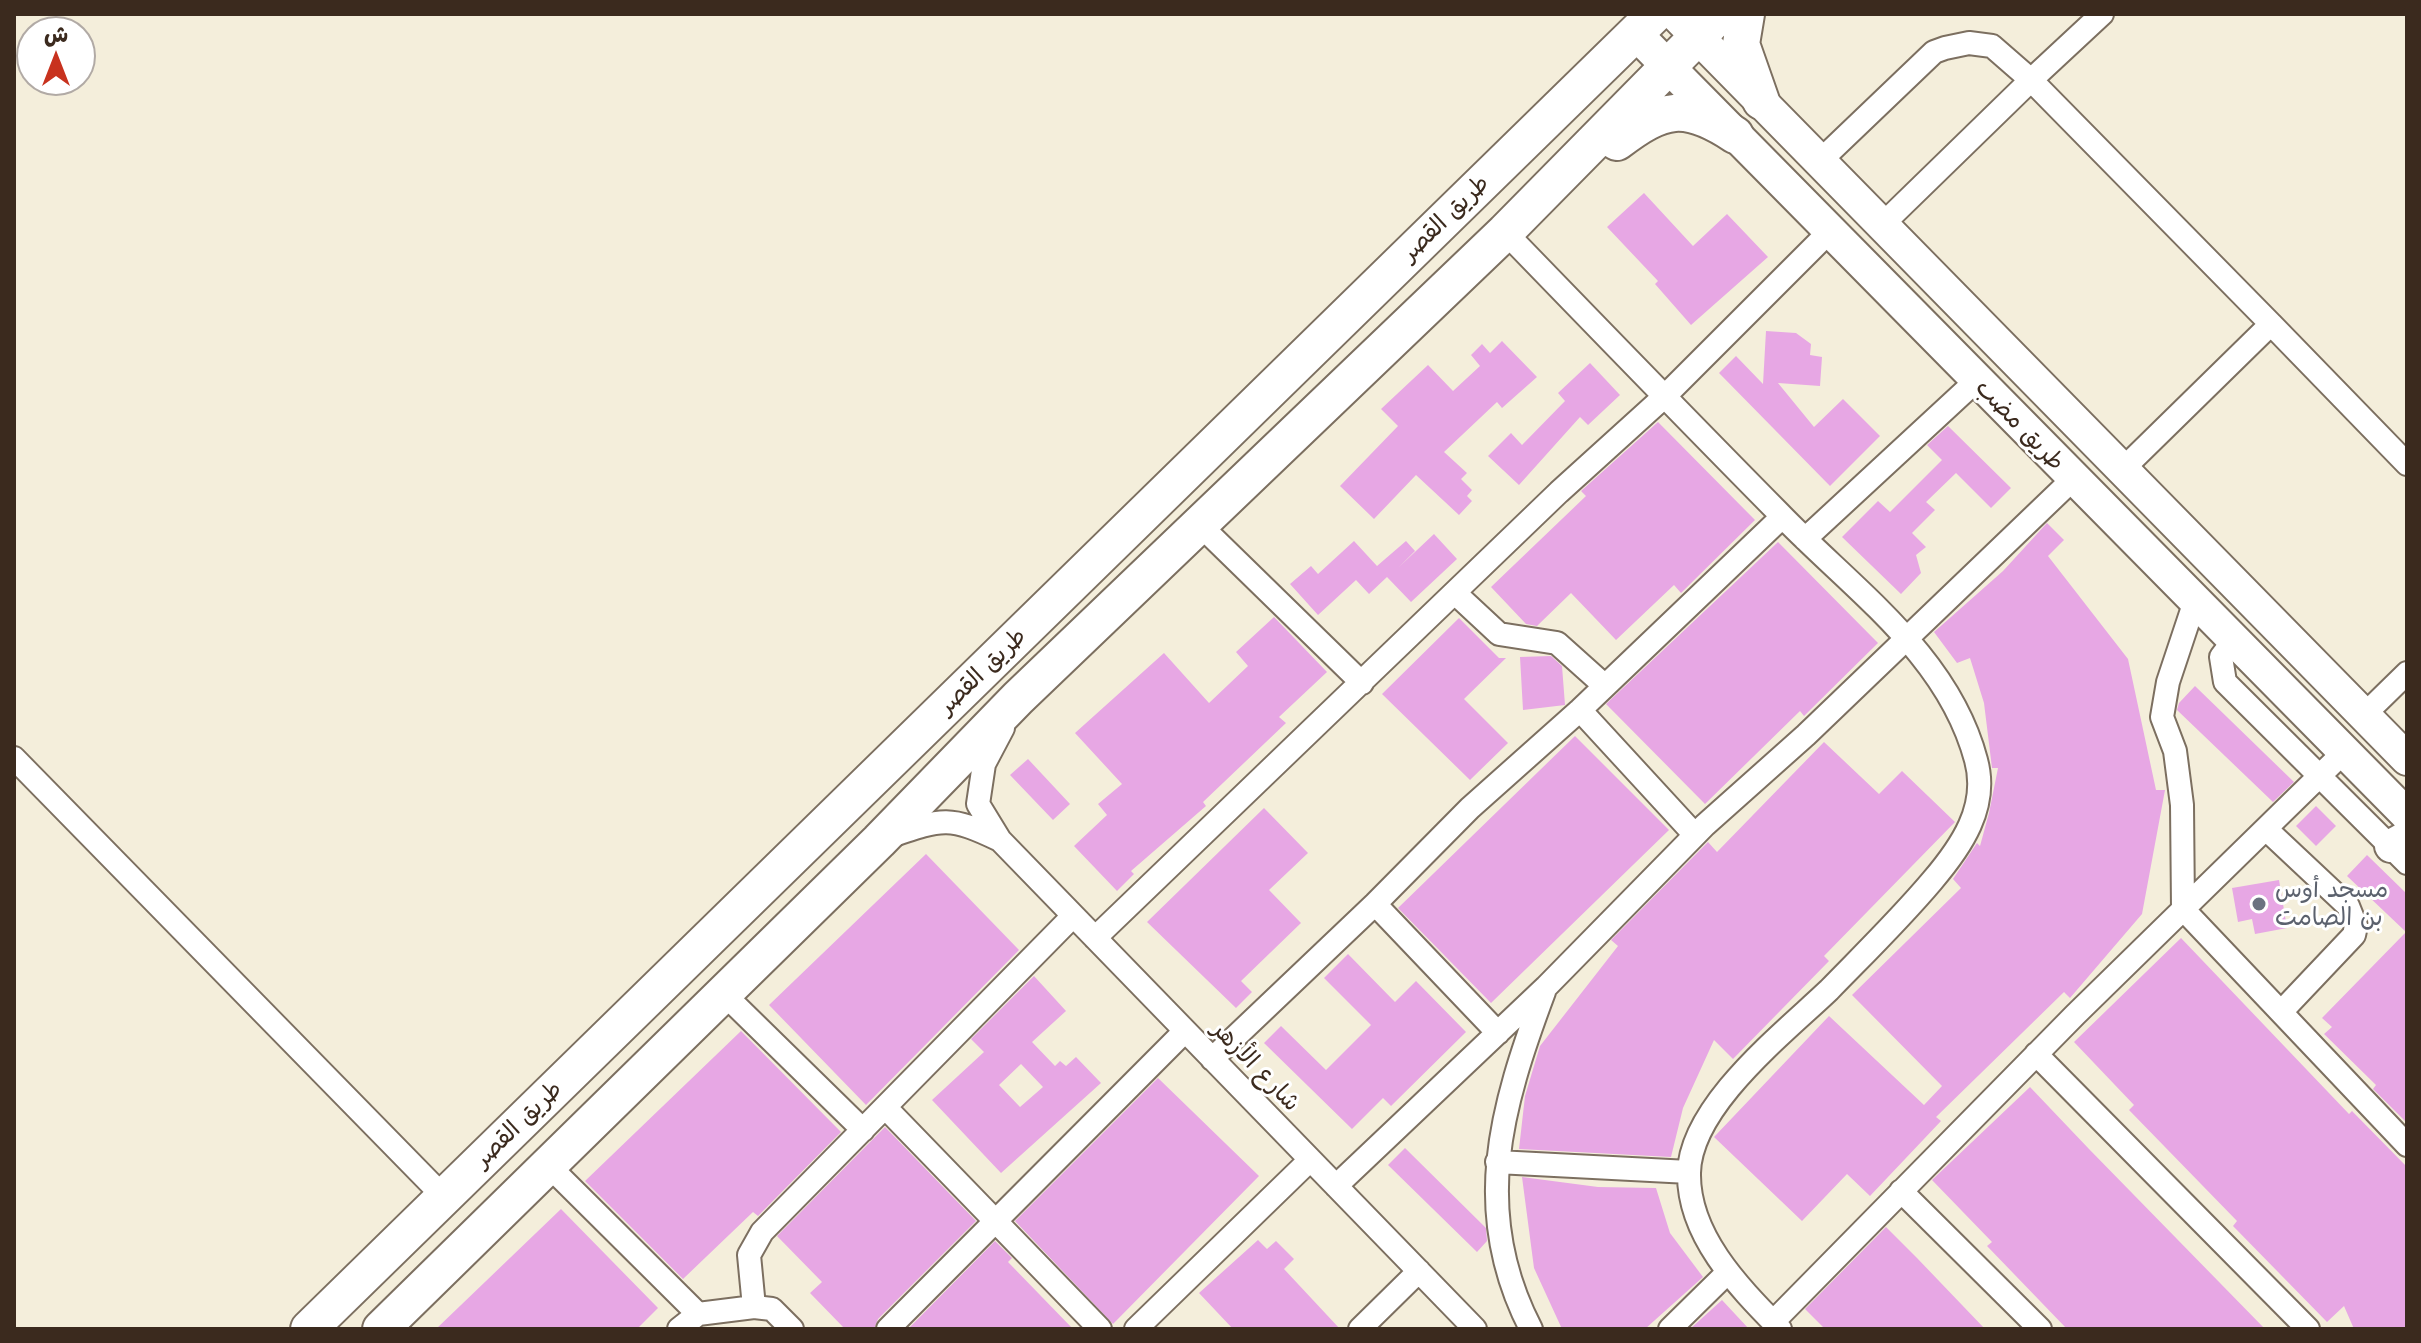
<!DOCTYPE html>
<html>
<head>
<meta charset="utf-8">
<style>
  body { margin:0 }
  #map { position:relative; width:2421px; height:1343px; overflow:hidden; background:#f4eedb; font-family:Mali,"Playpen Sans Arabic",sans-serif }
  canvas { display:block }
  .frame { position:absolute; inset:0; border:16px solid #3b2a1e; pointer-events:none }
  .north { position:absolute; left:16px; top:16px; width:80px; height:80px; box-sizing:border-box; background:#fff; border:2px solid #b1aaa5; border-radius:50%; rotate:0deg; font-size:22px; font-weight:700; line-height:32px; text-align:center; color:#3b2a1e }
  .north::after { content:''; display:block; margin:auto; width:28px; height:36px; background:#c8321e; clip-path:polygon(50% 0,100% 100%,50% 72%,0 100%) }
</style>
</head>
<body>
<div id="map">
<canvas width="2421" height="1343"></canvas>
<div class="frame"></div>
<div class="north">ش</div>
</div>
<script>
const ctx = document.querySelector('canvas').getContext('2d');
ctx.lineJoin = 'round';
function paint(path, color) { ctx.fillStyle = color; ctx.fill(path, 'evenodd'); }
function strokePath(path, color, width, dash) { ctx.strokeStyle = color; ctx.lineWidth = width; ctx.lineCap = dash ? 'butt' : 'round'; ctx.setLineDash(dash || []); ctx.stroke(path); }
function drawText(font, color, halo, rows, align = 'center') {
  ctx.font = font + ' Mali,"Playpen Sans Arabic",sans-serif'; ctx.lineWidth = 6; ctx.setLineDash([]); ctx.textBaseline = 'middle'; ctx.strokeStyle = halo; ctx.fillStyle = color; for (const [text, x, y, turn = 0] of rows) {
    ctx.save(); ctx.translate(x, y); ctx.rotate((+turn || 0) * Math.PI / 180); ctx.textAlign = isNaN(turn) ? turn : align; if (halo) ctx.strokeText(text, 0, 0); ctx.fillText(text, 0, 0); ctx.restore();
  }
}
const building = new Path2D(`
  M 1644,193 L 1693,246 L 1727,214 L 1768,257 L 1691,325 L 1655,284 L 1658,281 L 1607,227 Z
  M 1766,331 L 1796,333 L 1811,344 L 1810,355 L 1822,357 L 1820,386 L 1778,383 L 1814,427 L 1843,399 L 1880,436 L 1830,486 L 1719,373 L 1736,356 L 1763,384 Z
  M 1502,341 L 1537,377 L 1502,408 L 1497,402 L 1444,452 L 1467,473 L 1461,479 L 1472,490 L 1467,496 L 1472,501 L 1459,515 L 1416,475 L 1374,519 L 1340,486 L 1398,426 L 1381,409 L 1428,365 L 1453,391 L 1480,366 L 1471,355 L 1482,344 L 1490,353 Z
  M 1590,363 L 1620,395 L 1588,425 L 1580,417 L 1519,485 L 1488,456 L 1511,433 L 1522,445 L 1565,401 L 1558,393 Z
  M 1658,422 L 1755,520 L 1681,593 L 1674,585 L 1616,640 L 1571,593 L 1537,626 L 1526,624 L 1491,587 L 1586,496 L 1581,491 Z
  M 1948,426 L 2011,488 L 1991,508 L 1956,473 L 1926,502 L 1935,510 L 1912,533 L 1926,547 L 1916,555 L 1921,573 L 1901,594 L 1842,537 L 1878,501 L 1890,512 L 1942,460 L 1927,445 Z
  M 2047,523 L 2064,540 L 2048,556 L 2128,659 L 2156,790 L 2165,790 L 2142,914 L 2070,998 L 2064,992 L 1936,1117 L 1941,1121 L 1870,1196 L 1847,1174 L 1802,1221 L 1714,1137 L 1829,1016 L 1924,1105 L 1942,1086 L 1852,995 L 1961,888 L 1953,879 L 1977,843 L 1980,846 L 1989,813 L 1998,768 L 1992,768 L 1984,703 L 1970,658 L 1957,663 L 1934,632 L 2003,571 Z
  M 1434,534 L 1457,559 L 1411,602 L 1387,577 L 1369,594 L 1356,580 L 1318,615 L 1290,584 L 1311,566 L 1318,574 L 1354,541 L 1377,566 L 1406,541 L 1415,551 L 1399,567 Z
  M 1778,542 L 1878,643 L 1804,716 L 1800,711 L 1705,804 L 1606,704 Z
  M 1274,617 L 1327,672 L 1279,717 L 1286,723 L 1203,802 L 1206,806 L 1131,871 L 1134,874 L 1117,891 L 1074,846 L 1107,815 L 1098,804 L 1122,784 L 1075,733 L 1164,653 L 1209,703 L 1248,666 L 1236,652 Z
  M 1459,618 L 1499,658 L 1506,658 L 1464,699 L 1508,743 L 1470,780 L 1382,694 Z
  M 1551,656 L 1562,666 L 1565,705 L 1523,710 L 1520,657 Z
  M 2195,686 L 2294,782 L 2273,802 L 2177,710 L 2179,703 Z
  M 1575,736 L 1669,830 L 1491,1003 L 1398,908 Z
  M 1824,742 L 1879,794 L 1902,771 L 1955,822 L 1824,956 L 1829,961 L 1733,1059 L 1714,1040 L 1683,1108 L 1671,1157 L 1519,1149 L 1525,1096 L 1540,1046 L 1618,946 L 1611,940 L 1708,842 L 1717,852 Z
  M 1028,759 L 1070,804 L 1053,820 L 1010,775 Z
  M 2316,806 L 2336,826 L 2316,846 L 2296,826 Z
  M 1264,808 L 1308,853 L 1269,890 L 1301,923 L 1241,981 L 1252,992 L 1236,1008 L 1147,922 Z
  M 926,854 L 1019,950 L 866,1105 L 769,1005 Z
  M 2367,855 L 2407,894 L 2407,1123 L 2373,1089 L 2376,1085 L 2324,1034 L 2332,1027 L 2322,1018 L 2406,932 L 2347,876 Z
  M 2279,880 L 2287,928 L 2255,934 L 2252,919 L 2238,922 L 2232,888 Z
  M 2181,938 L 2349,1114 L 2352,1111 L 2407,1167 L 2407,1329 L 2354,1329 L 2344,1306 L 2327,1322 L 2233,1226 L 2237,1221 L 2129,1110 L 2134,1105 L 2074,1042 Z
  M 1348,954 L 1395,1002 L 1416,981 L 1466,1032 L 1391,1106 L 1383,1098 L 1352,1129 L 1264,1043 L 1281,1026 L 1326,1070 L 1371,1025 L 1324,978 Z
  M 1034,976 L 1066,1011 L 1032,1042 L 1055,1066 L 1060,1061 L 1066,1066 L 1076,1057 L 1101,1083 L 1001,1173 L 932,1100 L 984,1052 L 971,1039 ZM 1021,1064 L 1043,1087 L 1020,1107 L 999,1085 Z
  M 741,1031 L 841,1132 L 758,1216 L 753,1212 L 683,1279 L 585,1181 Z
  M 1158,1078 L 1259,1176 L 1113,1324 L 1015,1221 Z
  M 2030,1087 L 2089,1149 L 2265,1329 L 2067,1329 L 1987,1246 L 1992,1242 L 1932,1180 Z
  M 885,1127 L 976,1221 L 878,1319 L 874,1329 L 845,1329 L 810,1293 L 822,1282 L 777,1236 Z
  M 1405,1148 L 1486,1228 L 1487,1241 L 1477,1252 L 1388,1165 Z
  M 1522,1177 L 1598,1187 L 1656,1188 L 1670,1233 L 1703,1277 L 1645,1329 L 1562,1329 L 1534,1268 Z
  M 561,1209 L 658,1308 L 637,1329 L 436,1329 Z
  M 1886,1227 L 1917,1258 L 1985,1329 L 1825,1329 L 1805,1309 Z
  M 1258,1240 L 1267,1249 L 1276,1241 L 1294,1259 L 1284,1269 L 1340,1329 L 1233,1329 L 1199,1293 Z
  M 995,1241 L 1012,1258 L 1008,1262 L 1073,1329 L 908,1329 Z
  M 1722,1300 L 1749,1329 L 1690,1329 Z`);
const street = new Path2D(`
  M 1820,161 L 1934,52 L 1945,48 L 1969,43 L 1992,46 L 2031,80 L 2102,14
  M 1882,225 L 2031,80 L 2271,324
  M 1505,232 C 1596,326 1687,420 1779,513 C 1852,589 1948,654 1976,760 C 1989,807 1961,847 1932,881 C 1900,919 1864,954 1829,990 C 1784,1033 1690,1106 1689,1173 C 1688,1236 1739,1287 1780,1329
  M 2123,469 L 2271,324 L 2407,464
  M 1200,525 L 1362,683
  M 1805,539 L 1977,380
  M 1456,594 L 1499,634 L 1557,643 L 1605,686
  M 2195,601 L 2168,682 L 2162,717 L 2175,751 L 2182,805 L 2183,909 L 2407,1145
  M 2234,640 L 2221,657 L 2225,682 L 2407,863
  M 1580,710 L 1695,835
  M 2364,715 L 2407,673
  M 1003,728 L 984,764 L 978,804 L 1000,840 L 1475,1329
  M 14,758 L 444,1197
  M 2266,829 L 2348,906 L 2356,926 L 2354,935 L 2282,1011
  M 891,836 C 943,818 950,816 1000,840
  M 1375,904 L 1498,1033
  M 1095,938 L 1559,492 L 1665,396 L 1830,231
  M 723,993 L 863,1130
  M 2036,1054 L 2308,1329
  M 1212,1059 L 1375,904 L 1470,808 L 1580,710 L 1782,517
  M 885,1107 L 1100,1329
  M 1497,1162 L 1689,1172
  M 548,1165 L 698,1314
  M 1336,1186 L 1546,987 L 1705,825 L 1806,735 L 2073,479
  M 1901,1191 L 2040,1329
  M 754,1307 L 749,1255 L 762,1232 L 1073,916
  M 1773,1322 L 2075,1015 L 2344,752
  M 679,1329 L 698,1314 L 754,1307 L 772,1309 L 792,1329
  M 888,1329 L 1185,1031
  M 1136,1329 L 1310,1160
  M 1360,1329 L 1419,1271
  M 1531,1329 C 1470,1212 1501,1107 1544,992
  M 1670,1329 L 1727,1273`);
const secondary = new Path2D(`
  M 1675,14 L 2407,759
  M 1635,33 L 2407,815
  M 2391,846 L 2407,837`);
const primary = new Path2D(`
  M 1746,14 L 1741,44 L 1761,101
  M 1617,142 C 1663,107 1685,102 1735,135
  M 309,1329 L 1655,14
  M 381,1329 L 879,841 L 1018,698 L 1505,232 L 1720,14`);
const markers = [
  [2259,904,8,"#6b7280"]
];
const streetNames = [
  ["طريق القصر",1445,218,-44],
  ["طريق مضب",2020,425,46],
  ["طريق القصر",982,671,-44],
  ["شارع الأزهر",1256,1066,46],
  ["طريق القصر",518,1124,-44]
];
const worshipNames = [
  ["مسجد أوس",2275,890],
  ["بن الصامت",2275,918]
];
paint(building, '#e7a7e4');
strokePath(street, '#7c6f60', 26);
strokePath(secondary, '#7c6f60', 36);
strokePath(primary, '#7c6f60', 40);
strokePath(street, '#fff', 22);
strokePath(secondary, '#fff', 32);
strokePath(primary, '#fff', 36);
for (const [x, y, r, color] of markers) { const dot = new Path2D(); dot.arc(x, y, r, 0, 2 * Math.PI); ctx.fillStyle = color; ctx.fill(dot); strokePath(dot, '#fff', 3); }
drawText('24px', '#3b2a1e', '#fff', streetNames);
drawText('24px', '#5b616d', '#fff', worshipNames, 'left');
</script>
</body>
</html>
